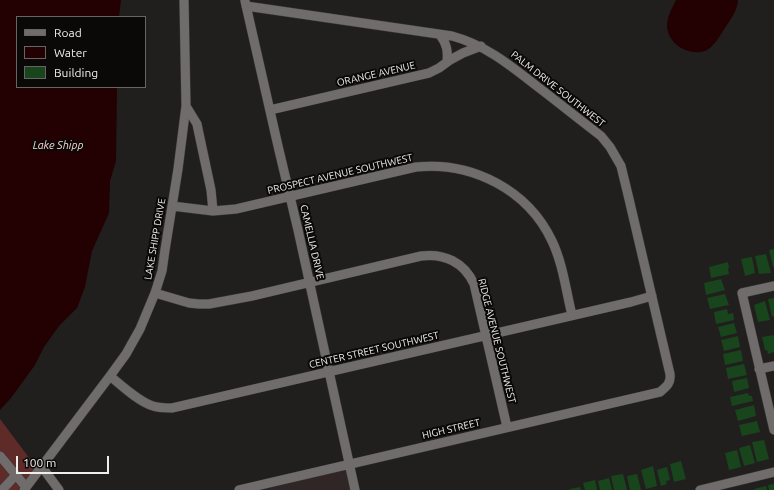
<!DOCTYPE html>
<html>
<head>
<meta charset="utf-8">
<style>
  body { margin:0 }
  #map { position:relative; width:774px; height:490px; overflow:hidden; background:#211e1e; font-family:Ubuntu,sans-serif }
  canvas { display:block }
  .legend { position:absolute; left:16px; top:16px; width:130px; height:72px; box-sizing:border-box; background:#0a0908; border:1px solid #666564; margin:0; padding:5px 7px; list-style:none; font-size:12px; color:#f0eeed }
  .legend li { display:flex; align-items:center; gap:8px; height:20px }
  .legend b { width:20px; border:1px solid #666564 }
  .scale { position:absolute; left:16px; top:456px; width:93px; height:18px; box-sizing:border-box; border:2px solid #f0eeed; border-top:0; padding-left:5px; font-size:12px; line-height:14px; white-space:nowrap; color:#f0eeed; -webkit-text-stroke:3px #0a0908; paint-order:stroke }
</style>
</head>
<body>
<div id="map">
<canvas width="774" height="490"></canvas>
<ul class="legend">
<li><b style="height:5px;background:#6f6c6b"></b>Road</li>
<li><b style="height:11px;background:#230001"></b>Water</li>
<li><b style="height:11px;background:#18451c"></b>Building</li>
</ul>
<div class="scale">100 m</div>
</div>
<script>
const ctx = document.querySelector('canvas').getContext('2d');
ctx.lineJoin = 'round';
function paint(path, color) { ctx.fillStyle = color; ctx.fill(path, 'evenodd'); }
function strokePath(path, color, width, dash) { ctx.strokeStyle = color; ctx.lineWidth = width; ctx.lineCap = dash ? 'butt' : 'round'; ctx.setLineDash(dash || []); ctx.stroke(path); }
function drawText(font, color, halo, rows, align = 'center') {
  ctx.font = font + ' Ubuntu,sans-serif'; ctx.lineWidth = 4; ctx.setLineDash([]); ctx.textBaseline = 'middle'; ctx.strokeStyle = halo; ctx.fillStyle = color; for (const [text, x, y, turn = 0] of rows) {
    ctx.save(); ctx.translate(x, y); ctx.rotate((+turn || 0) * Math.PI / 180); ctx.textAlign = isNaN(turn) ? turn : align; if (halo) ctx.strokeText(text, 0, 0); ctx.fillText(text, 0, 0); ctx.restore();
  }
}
const built = new Path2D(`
  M 346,469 L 351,490 L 263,490 Z`);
const green = new Path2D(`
  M 0,419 L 36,467 L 18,490 L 0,490 Z`);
const water = new Path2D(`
  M 0,0 L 121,0 L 119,17 L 17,17 L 17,87 L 117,87 L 116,161 L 110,181 L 109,213 L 92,251 L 85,287 L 77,308 L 59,326 L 44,347 L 35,365 L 11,398 L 0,410 Z
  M 676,0 L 738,0 C 738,8 732,18 727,25 C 722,32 714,48 705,51 C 689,56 668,45 667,26 C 667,17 672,8 676,0 Z`);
const building = new Path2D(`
  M 774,249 L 774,267 L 773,267 L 769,250 Z
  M 766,254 L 771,273 L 759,274 L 755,256 Z
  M 752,257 L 755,273 L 745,276 L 741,259 Z
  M 728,262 L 729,268 L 728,269 L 729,274 L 711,278 L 709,267 Z
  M 721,279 L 725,290 L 706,295 L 704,283 Z
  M 725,294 L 729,305 L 710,309 L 707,298 Z
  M 774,298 L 774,316 L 772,317 L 768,299 Z
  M 765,301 L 770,320 L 758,322 L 754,305 Z
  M 727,309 L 728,314 L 733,313 L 734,320 L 716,324 L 714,312 Z
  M 734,323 L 737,333 L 721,337 L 718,327 Z
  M 774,335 L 774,352 L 768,354 L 767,350 L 765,350 L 762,337 Z
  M 738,336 L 740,347 L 724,351 L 721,340 Z
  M 741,350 L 743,361 L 725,365 L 723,354 Z
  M 744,364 L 747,375 L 728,379 L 726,368 Z
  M 747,378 L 749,388 L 734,392 L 732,381 Z
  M 748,393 L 749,396 L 752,396 L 753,401 L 732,406 L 730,397 Z
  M 754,405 L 756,416 L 738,421 L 735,410 Z
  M 757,421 L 760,432 L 742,436 L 739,425 Z
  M 764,440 L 769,459 L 757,462 L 752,442 Z
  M 750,445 L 755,463 L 744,466 L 739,448 Z
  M 737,450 L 741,467 L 729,470 L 725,453 Z
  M 681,461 L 686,479 L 674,482 L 670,464 Z
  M 653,466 L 657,486 L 646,489 L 641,470 Z
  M 667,467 L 670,480 L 666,481 L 667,484 L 661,486 L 657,470 Z
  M 623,474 L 627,490 L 614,490 L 611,476 Z
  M 637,474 L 641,490 L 630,490 L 627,476 Z
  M 609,478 L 612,490 L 600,490 L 598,481 Z
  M 595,480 L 597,490 L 585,490 L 583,483 Z
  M 774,484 L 774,490 L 769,490 L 768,485 Z
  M 766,486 L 767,490 L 755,490 L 754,489 Z
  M 580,487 L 581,490 L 570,490 L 570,489 Z`);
const minor = new Path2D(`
  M 245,1 L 278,146 L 298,230 L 355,490
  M 440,35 C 447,44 448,51 447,62
  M 186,106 L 197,124 L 198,129 L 211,190 L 213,211
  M 270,110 L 429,73 L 439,68 L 450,60 L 463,53 L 481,46
  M 172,206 L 213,211 L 236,209 L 416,167 C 472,161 528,190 552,241 C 563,264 566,291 572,315
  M 774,286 L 742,293 L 774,430
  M 155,293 L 189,303 L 199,304 L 209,304 L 252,296 L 421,256 C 444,253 464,262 474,284 L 507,427
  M 759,369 L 774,366
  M 110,376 C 121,385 139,402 153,406 C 159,408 165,408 172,408 L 631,302 L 652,296
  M 0,456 L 26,487
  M 42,467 L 59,490
  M 2,490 L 15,476
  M 24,490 L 110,376 L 126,354 L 140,329 L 155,293 L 162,271 L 165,250 L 178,169 L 186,106 L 184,0
  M 239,490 L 660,392 C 667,386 671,383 670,374 L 629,199 L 621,166 L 610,147 L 601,136 C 580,120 559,103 538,87 C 511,66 486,45 452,36 L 246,6
  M 700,490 L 774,472`);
const streetNames = [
  ["ORANGE AVENUE",376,74,-13],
  ["PALM DRIVE SOUTHWEST",558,89,38],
  ["PROSPECT AVENUE SOUTHWEST",340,174,-13],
  ["LAKE SHIPP DRIVE",155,239,-80],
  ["CAMELLIA DRIVE",312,242,77],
  ["RIDGE AVENUE SOUTHWEST",497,341,76],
  ["CENTER STREET SOUTHWEST",374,350,-13],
  ["HIGH STREET",451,429,-13]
];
const waterNames = [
  ["Lake Shipp",58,145]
];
paint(built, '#2f2625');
paint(green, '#5f2b28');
paint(water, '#230001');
paint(building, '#18451c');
strokePath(minor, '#3d3b3a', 10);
strokePath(minor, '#6f6c6b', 9);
drawText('10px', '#f0eeed', '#0a0908', streetNames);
drawText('italic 11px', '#fbd3cf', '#0a0908', waterNames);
</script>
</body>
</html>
